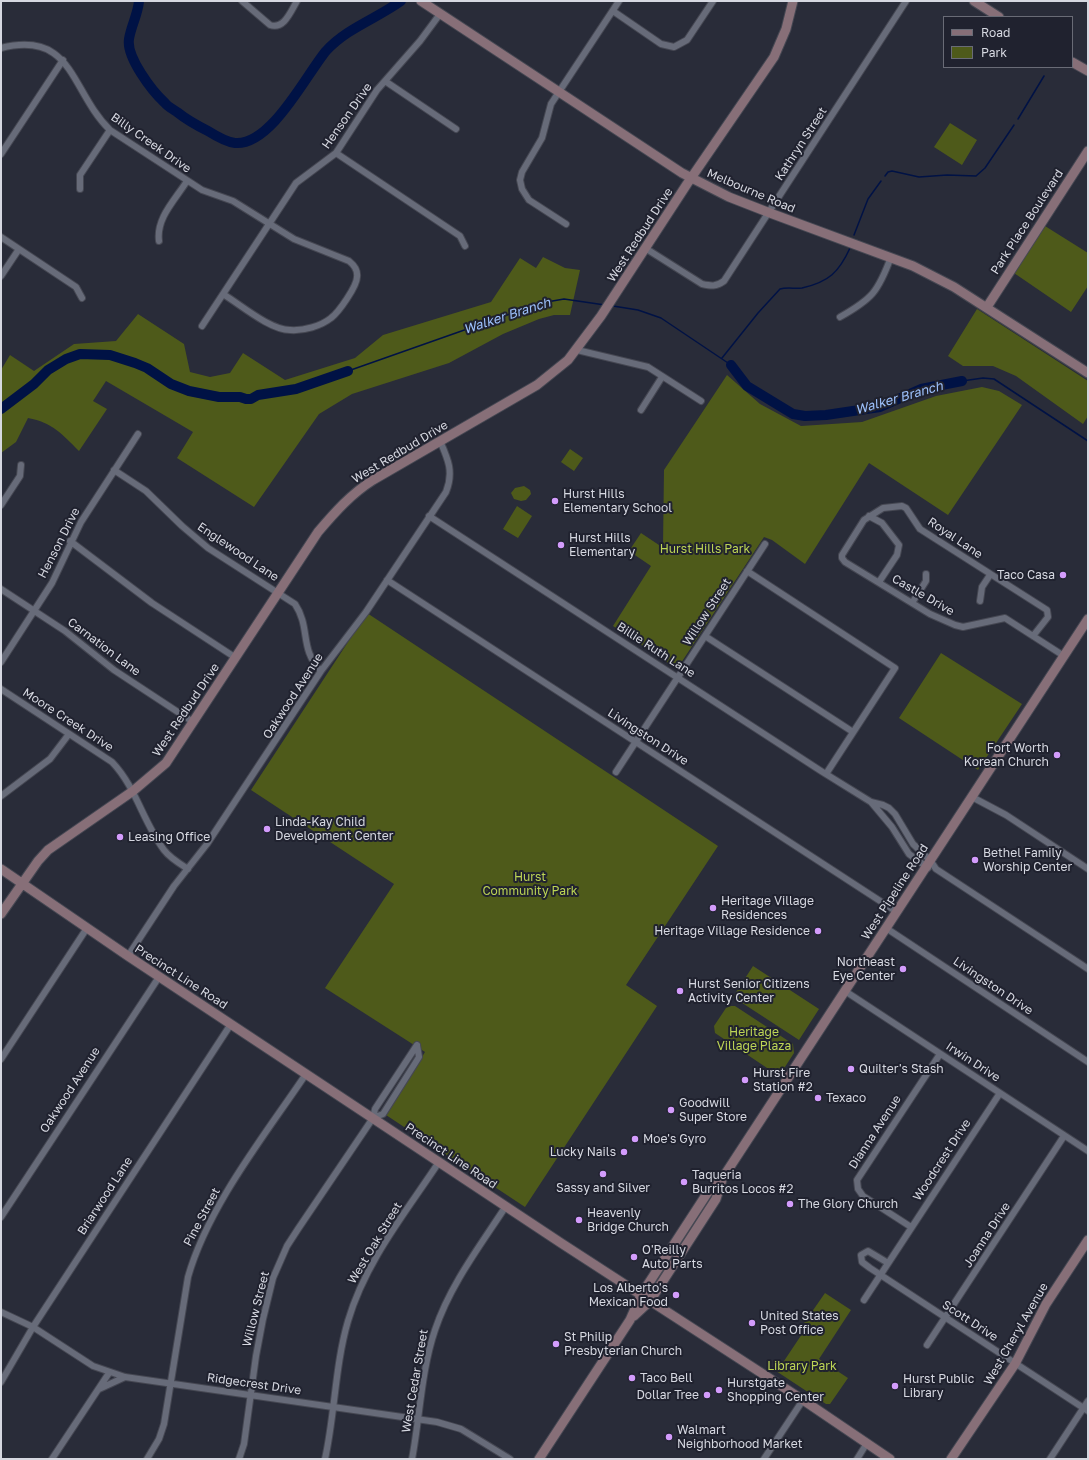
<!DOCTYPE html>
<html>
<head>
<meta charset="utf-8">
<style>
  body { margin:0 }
  #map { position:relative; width:1089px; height:1460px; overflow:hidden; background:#292c39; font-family:"Golos Text",sans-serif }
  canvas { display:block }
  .frame { position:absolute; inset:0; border:2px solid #d6d8e1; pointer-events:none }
  .legend { position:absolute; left:943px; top:16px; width:130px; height:52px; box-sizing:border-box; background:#20222f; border:1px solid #696b76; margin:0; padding:5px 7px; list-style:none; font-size:12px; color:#d6d8e1 }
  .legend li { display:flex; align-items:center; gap:8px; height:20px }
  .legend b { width:20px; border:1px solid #696b76 }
</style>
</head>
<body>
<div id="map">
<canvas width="1089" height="1460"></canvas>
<div class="frame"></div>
<ul class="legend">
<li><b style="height:5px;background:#876f78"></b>Road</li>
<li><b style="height:11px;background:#4e5a1a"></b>Park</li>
</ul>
</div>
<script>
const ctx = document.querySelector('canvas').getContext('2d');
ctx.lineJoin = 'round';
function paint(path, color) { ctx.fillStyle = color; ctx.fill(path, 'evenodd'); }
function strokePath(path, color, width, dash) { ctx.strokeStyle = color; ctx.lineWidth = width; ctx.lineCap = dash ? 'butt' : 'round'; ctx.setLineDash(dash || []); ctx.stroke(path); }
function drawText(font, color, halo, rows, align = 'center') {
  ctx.font = font + ' "Golos Text",sans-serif'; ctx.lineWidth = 4; ctx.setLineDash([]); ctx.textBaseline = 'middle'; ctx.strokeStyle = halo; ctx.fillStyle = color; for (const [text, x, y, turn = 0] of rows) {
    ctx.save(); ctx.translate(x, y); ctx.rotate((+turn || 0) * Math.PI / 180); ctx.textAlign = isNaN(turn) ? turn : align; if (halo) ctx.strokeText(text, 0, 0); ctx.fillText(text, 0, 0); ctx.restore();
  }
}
const green = new Path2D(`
  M 950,123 L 977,140 L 962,165 L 934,147 Z
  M 1045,226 L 1088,253 L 1088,286 L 1071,312 L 1014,273 Z
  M 543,257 L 565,268 L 580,270 L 570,315 L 554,315 L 539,319 L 503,334 L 449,363 L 352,394 L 319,414 L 254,507 L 177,458 L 193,432 L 106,381 L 93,401 L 107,409 L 79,451 C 61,433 53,423 28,418 L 16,442 L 1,453 L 1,370 L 10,355 L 34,371 L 74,344 L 116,341 L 138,314 L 184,344 L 190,372 L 210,377 L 230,373 L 243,353 L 285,380 L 355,358 L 383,335 L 491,302 L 520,258 L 536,268 Z
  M 977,309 L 1088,381 L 1088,416 L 1083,424 L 1016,376 L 993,366 L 963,366 L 948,356 Z
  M 727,375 L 760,404 L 801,426 L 862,422 L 936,396 L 982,387 L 999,391 L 1022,405 L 948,515 L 869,463 L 805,564 L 772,540 L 764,537 L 677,669 L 613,626 L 651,566 L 629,551 L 641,533 L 662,547 L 663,546 L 664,470 Z
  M 570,449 L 583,458 L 574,471 L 561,462 Z
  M 524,486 L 530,490 L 531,494 L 526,500 L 521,501 L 514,499 L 511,493 L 515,488 Z
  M 517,506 L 532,516 L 518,538 L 503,529 Z
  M 367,613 L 718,846 L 626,985 L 657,1006 L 525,1207 L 386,1115 L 425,1052 L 325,988 L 394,884 L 251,790 Z
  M 941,653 L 1022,704 L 978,770 L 899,718 Z
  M 753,966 L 819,1009 L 799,1040 L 733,997 Z
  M 731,1006 L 735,1006 L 793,1044 L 794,1053 L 783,1070 L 773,1072 L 715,1033 L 714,1026 L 726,1008 Z
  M 825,1293 L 851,1310 L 819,1359 L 848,1378 L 830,1404 L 826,1404 L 773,1369 L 777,1362 L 782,1364 L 808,1325 L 801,1320 L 805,1314 L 809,1316 Z`);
const stream = new Path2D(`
  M 1018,119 L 1044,76
  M 885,176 L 888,172 L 892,171 L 919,177 L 947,175 L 976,176 L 985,168 L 1014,125
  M 854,235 L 868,199 L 881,181
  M 613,306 L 638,310 L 661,318 L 731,365
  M 722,358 L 758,313 L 780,289 C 787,287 795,289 802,288 C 829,282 839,272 850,248
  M 348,371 L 541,303 L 564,299 L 605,305
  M 962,381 L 983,378 L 994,379 L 1088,441`);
const river = new Path2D(`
  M 139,1 C 138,14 131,26 129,39 C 126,57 152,91 165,103 C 168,107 173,109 177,112 C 187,120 196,125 208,131 C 216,136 226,142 235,143 C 271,146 306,75 326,51 C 347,28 376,19 401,1
  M 731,365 L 747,386 L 793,414 L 805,416 L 826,415 L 880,407 L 921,389 L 962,381
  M 1,409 L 34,384 L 48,370 L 66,359 L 80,354 L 110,355 L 135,363 L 147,368 L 171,384 L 189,391 L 219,397 L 240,397 L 246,399 L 251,399 L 258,395 L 296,389 L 348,371`);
const street = new Path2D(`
  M 242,1 L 270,25 C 284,30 291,11 297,1
  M 613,11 L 661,44 L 674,47 L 687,40 L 713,1
  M 1,48 C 74,30 70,91 110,130 L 202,190 L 233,201 L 294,239 L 349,261 C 354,265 358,270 357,277 C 357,286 339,312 331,318 C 321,326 304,331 290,330 C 270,330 241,305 223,294
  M 385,81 L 456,129
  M 336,153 L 460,236 L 465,246
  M 1,154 L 63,60
  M 80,189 L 80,175 L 110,130
  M 566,224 L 529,200 L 522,189 L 520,180 L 522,172 L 542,138 L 551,104 L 619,1
  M 1,237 L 76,287 L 82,298
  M 159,241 C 156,218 175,200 187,181
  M 645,248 L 702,284 C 711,286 716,287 724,281 L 906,1
  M 1,276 L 19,249
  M 840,317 C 872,299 878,292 891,257
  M 202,326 L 296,183 L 336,153 L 377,90 L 420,41 L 440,14
  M 577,350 L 648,367 L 701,401
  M 641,410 L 662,377
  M 114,470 L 146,491 L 182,526 L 208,548 L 295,604 C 311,628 299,649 321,671
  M 1,505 L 20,476 L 21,465
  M 429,516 L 821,771 L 871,802 L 883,805 L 889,808 L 895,814 L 913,844 L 930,860 L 936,869 L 1088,969
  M 869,516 L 882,523 L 899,545 L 897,555 L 879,582
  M 70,541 L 152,603 L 236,658
  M 747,571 L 895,668 L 826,774
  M 387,580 L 897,912
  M 1,589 L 65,631 L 114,670 L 193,722
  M 980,601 L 982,587 L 990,575
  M 912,603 L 926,581 L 926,574
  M 705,636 L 853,732
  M 1033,636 L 1048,617 L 1047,610 L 920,529 L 906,508 L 902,506 L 883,508 L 864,520 L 842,555 L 842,558 L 845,562 L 930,614 L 955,625 L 963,627 L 1005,618 L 1064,656
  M 1,662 L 52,583 L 81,522 L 138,434
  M 1,689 L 112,762 C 136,787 143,822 164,850 C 170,858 180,864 188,869
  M 616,772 L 765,544
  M 1,796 L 50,759 L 69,734
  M 972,797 L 1006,815 L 1088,869
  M 871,802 L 892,827 L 909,854 L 928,868
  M 886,928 L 1088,1062
  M 128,956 L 174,886 L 207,844 L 321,671 L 366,612 L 446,492 C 454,472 448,459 440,441
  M 845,991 L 1088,1151
  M 1,1059 L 87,928
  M 373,1118 L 383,1114 L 419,1057 L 417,1045
  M 1,1217 L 159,977
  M 911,1227 L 863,1196 L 858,1189 L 857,1180 L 940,1054
  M 888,1263 L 868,1251 L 861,1255 L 862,1262 L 870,1268 L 1088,1411
  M 864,1300 L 1000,1093
  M 1,1312 L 33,1327 L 93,1366 L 125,1377 L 437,1422 L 461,1429 L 510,1459
  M 927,1345 L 1064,1136
  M 1,1382 L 33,1327 L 231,1024
  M 99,1389 L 125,1377
  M 52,1459 L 109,1373
  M 147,1459 L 159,1439 L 164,1424 L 188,1277 C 208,1206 265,1135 306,1074
  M 239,1459 L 244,1444 L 256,1356 L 263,1319 L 273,1278 L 287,1246 L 298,1229 L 373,1118 L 375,1109 L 417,1045
  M 325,1459 C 335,1414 335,1365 348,1321 C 365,1262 406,1212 439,1162
  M 412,1459 C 420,1417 421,1371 435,1330 C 450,1285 480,1246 506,1206
  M 764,1459 L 803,1400
  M 857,1459 L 867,1443
  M 1050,1459 L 1088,1401`);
const secondary = new Path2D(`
  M 421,1 L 682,173 L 729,197 L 770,213 L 913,266 L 954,287 L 1088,373
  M 974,1 L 999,17
  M 1072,62 L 1088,71
  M 987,307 L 1088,151
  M 1,869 L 128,956 L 561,1243 L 803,1400 L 890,1459
  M 1,914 L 38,861 L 48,850 L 133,791 L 166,763 L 318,532 C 335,512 351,494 373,480 L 537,385 L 568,360 L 601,316 L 687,184 L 774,57 L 786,29 L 793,1
  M 634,1316 L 650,1301 L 716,1199 L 722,1180
  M 539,1459 L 630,1320 L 641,1295 L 708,1192 L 722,1179 L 1088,619
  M 951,1459 L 1015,1364 L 1046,1304 L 1088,1240`);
const markers = [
  [555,501,4,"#d39cfc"],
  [561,545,4,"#d39cfc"],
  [1063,575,4,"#d39cfc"],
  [1057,755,4,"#d39cfc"],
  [267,829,4,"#d39cfc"],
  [120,837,4,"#d39cfc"],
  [975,860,4,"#d39cfc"],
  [713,908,4,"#d39cfc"],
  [818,931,4,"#d39cfc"],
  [903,969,4,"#d39cfc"],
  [680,991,4,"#d39cfc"],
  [851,1069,4,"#d39cfc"],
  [745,1080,4,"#d39cfc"],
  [818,1098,4,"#d39cfc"],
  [671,1110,4,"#d39cfc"],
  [635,1139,4,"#d39cfc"],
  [624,1152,4,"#d39cfc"],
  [603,1174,4,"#d39cfc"],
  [684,1182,4,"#d39cfc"],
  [790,1204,4,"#d39cfc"],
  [579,1220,4,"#d39cfc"],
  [634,1257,4,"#d39cfc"],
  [676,1295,4,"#d39cfc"],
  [752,1323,4,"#d39cfc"],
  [556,1344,4,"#d39cfc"],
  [632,1378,4,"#d39cfc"],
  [895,1386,4,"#d39cfc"],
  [719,1390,4,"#d39cfc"],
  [707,1395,4,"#d39cfc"],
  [669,1437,4,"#d39cfc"]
];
const streetNames = [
  ["Henson Drive",347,116,-55],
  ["Billy Creek Drive",151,143,35],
  ["Kathryn Street",801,144,-57],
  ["Melbourne Road",751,191,23],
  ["Park Place Boulevard",1027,222,-57],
  ["West Redbud Drive",640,235,-57],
  ["West Redbud Drive",400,452,-31],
  ["Royal Lane",955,538,34],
  ["Henson Drive",59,543,-63],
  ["Englewood Lane",238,552,34],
  ["Castle Drive",923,595,30],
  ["Willow Street",707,612,-57],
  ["Carnation Lane",104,647,37],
  ["Billie Ruth Lane",656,650,33],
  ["Oakwood Avenue",293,696,-57],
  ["West Redbud Drive",186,710,-56],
  ["Moore Creek Drive",68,720,33],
  ["Livingston Drive",648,737,33],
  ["West Pipeline Road",895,892,-57],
  ["Precinct Line Road",181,977,33],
  ["Livingston Drive",993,986,34],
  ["Irwin Drive",973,1062,33],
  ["Oakwood Avenue",70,1090,-57],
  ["Dianna Avenue",875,1132,-57],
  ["Precinct Line Road",451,1156,34],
  ["Woodcrest Drive",942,1160,-57],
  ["Briarwood Lane",105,1196,-57],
  ["Pine Street",202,1217,-62],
  ["Joanna Drive",987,1235,-57],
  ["West Oak Street",375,1243,-59],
  ["Willow Street",256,1309,-76],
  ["Scott Drive",970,1321,33],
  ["West Cheryl Avenue",1016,1334,-60],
  ["West Cedar Street",415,1381,-80],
  ["Ridgecrest Drive",254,1384,8]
];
const poiNames = [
  ["Hurst Hills",563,494],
  ["Elementary School",563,508],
  ["Hurst Hills",569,538],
  ["Elementary",569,552],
  ["Taco Casa",1055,575,"right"],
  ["Fort Worth",1049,748,"right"],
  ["Korean Church",1049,762,"right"],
  ["Linda-Kay Child",275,822],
  ["Development Center",275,836],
  ["Leasing Office",128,837],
  ["Bethel Family",983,853],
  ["Worship Center",983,867],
  ["Heritage Village",721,901],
  ["Residences",721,915],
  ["Heritage Village Residence",810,931,"right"],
  ["Northeast",895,962,"right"],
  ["Eye Center",895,976,"right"],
  ["Hurst Senior Citizens",688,984],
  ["Activity Center",688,998],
  ["Quilter's Stash",859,1069],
  ["Hurst Fire",753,1073],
  ["Station #2",753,1087],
  ["Texaco",826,1098],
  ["Goodwill",679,1103],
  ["Super Store",679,1117],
  ["Moe's Gyro",643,1139],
  ["Lucky Nails",616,1152,"right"],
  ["Taqueria",692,1175],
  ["Burritos Locos #2",692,1189],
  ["Sassy and Silver",603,1188,"center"],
  ["The Glory Church",798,1204],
  ["Heavenly",587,1213],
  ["Bridge Church",587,1227],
  ["O'Reilly",642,1250],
  ["Auto Parts",642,1264],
  ["Los Alberto's",668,1288,"right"],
  ["Mexican Food",668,1302,"right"],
  ["United States",760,1316],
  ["Post Office",760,1330],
  ["St Philip",564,1337],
  ["Presbyterian Church",564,1351],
  ["Taco Bell",640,1378],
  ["Hurst Public",903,1379],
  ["Library",903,1393],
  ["Hurstgate",727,1383],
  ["Shopping Center",727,1397],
  ["Dollar Tree",699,1395,"right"],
  ["Walmart",677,1430],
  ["Neighborhood Market",677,1444]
];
const parkNames = [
  ["Hurst Hills Park",705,549],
  ["Hurst",530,877],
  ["Community Park",530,891],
  ["Heritage",754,1032],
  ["Village Plaza",754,1046],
  ["Library Park",802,1366]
];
const waterNames = [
  ["Walker Branch",507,316,-18],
  ["Walker Branch",899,398,-16]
];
paint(green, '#4e5a1a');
strokePath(stream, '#001245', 1.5);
strokePath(river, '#001245', 10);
strokePath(street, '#454752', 8);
strokePath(secondary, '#454752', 11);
strokePath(street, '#676b79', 6);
strokePath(secondary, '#876f78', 9);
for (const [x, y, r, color] of markers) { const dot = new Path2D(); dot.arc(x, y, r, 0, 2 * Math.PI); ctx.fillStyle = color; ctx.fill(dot); strokePath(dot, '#20222f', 1.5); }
drawText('12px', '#d6d8e1', '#20222f', streetNames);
drawText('12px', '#d6d8e1', '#20222f', poiNames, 'left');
drawText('12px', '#bdd555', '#20222f', parkNames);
drawText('italic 13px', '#9dc1fc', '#20222f', waterNames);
</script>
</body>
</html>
